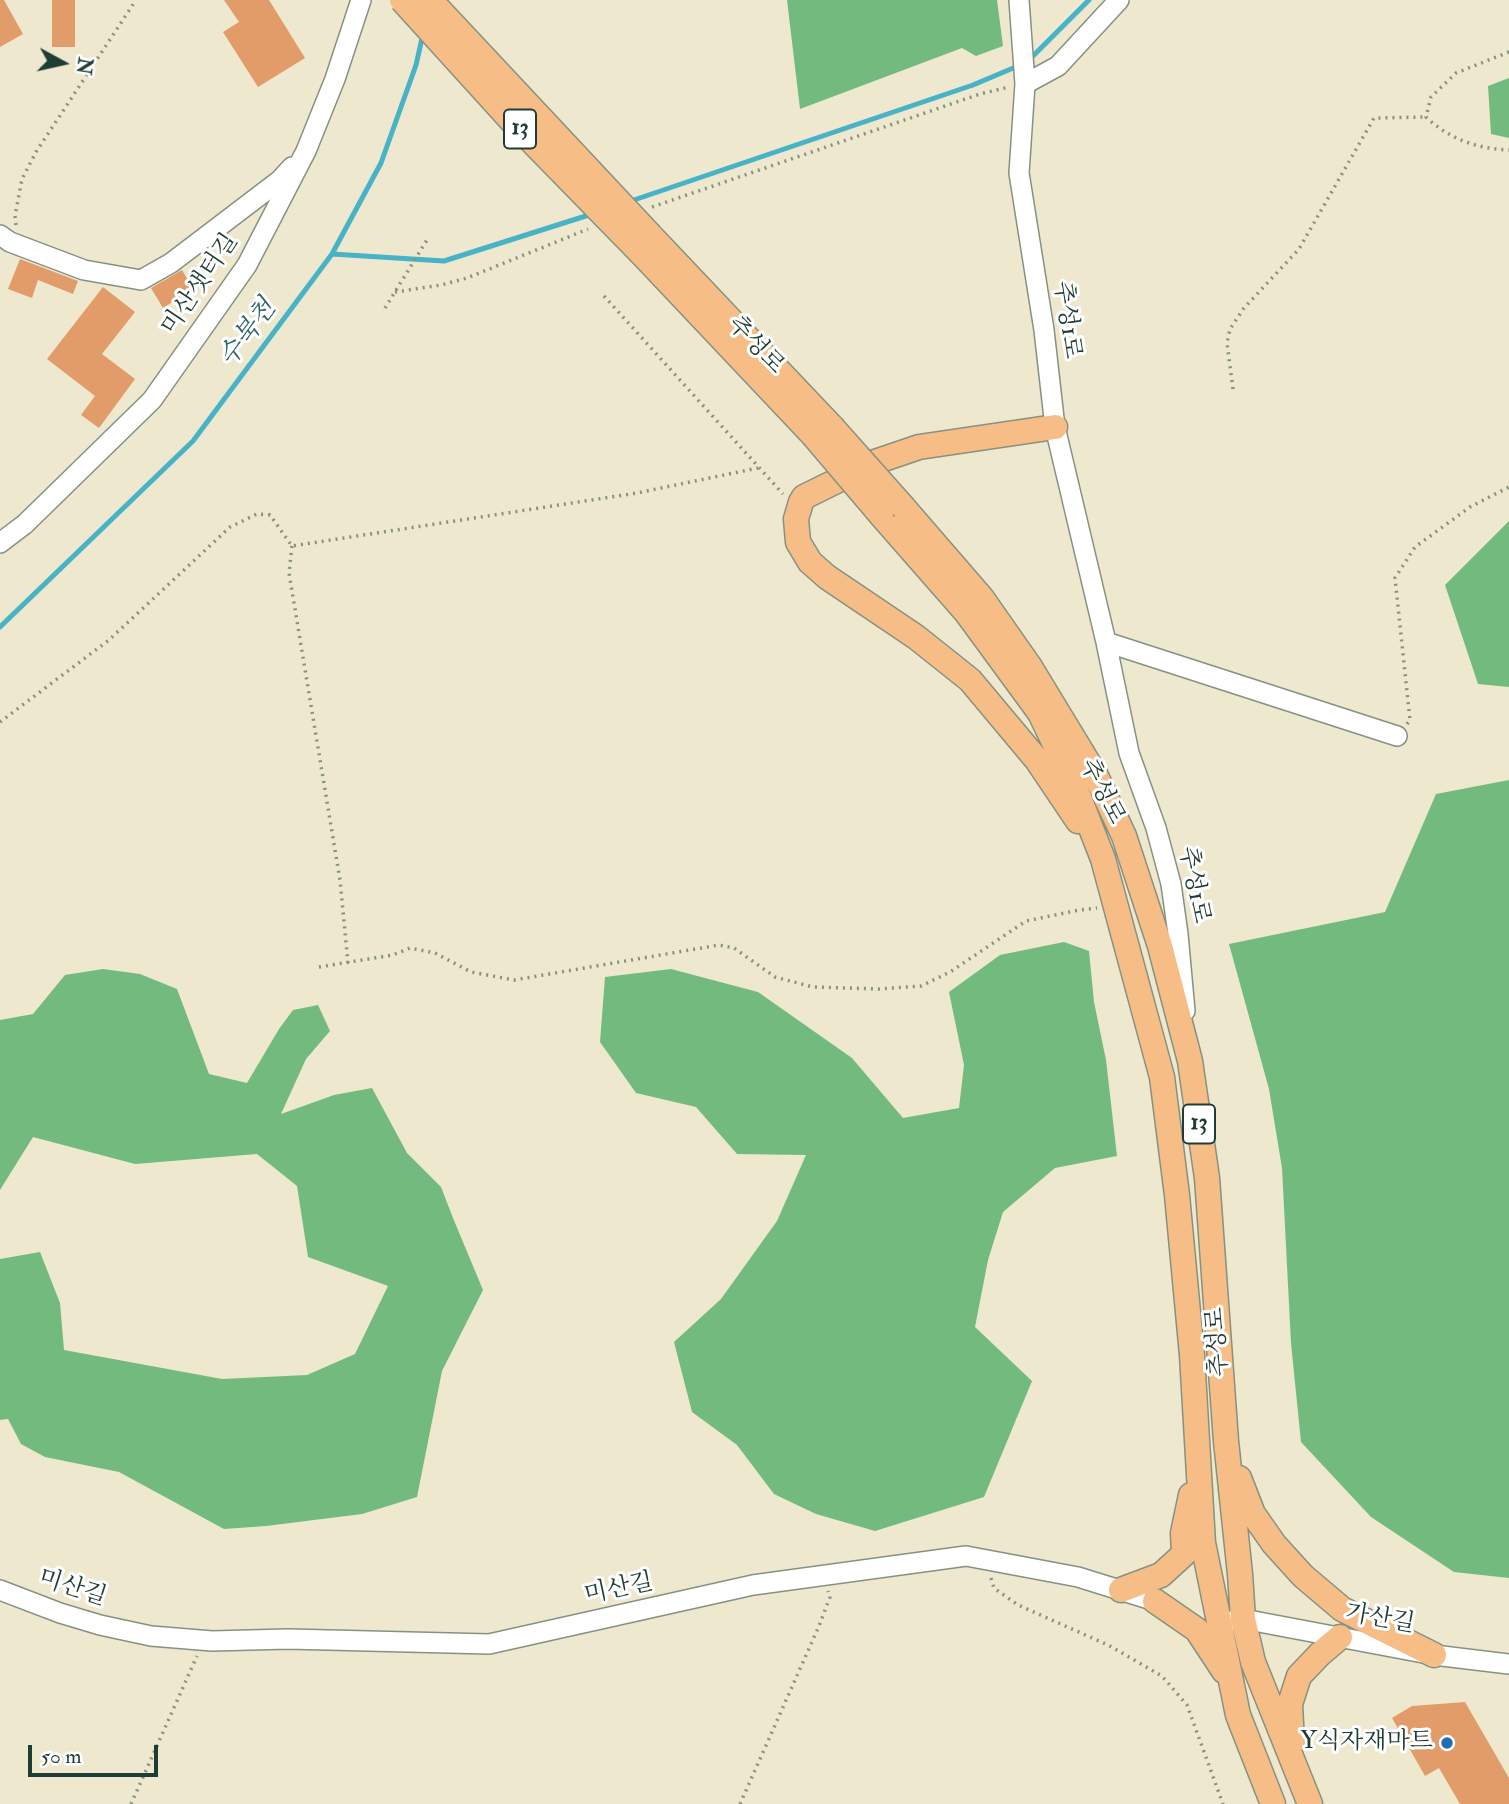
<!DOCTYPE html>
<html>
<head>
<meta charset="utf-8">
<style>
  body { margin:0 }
  #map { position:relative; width:1509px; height:1804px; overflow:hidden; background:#ede8ce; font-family:"IM FELL Double Pica",serif }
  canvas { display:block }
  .north { position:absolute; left:28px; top:28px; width:70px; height:70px; -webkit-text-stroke:5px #fff; paint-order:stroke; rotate:98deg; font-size:19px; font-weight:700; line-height:28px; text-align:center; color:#1f3d34 }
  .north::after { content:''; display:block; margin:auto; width:24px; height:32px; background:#1f3d34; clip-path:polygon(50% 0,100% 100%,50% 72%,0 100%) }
  .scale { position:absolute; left:28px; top:1745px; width:130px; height:32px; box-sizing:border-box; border:4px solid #1f3d34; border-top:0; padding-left:9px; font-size:21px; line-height:24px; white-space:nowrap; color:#1f3d34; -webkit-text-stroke:5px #fff; paint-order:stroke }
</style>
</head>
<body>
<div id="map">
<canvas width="1509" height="1804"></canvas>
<div class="north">N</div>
<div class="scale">50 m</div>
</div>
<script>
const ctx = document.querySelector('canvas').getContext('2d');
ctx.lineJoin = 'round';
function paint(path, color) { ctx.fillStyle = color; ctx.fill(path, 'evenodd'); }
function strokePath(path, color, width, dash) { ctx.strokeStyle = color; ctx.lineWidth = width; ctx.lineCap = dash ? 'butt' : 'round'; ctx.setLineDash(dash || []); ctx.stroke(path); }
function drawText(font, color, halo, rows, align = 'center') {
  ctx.font = font + ' "IM FELL Double Pica","Noto Serif KR",serif'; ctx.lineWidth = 6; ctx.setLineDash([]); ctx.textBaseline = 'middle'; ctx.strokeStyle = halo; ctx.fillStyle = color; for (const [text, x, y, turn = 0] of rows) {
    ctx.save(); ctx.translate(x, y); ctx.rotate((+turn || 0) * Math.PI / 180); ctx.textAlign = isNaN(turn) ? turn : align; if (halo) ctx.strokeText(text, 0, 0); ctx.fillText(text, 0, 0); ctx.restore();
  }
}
const forest = new Path2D(`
  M 787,0 L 997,0 L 1003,46 L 976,56 L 962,48 L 800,109 Z
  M 1509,78 L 1509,138 L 1491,134 L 1488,86 Z
  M 1509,521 L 1509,687 L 1478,684 L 1445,585 Z
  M 1509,780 L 1509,1578 L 1454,1572 L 1371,1517 L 1301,1442 L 1291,1343 L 1282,1168 L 1269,1089 L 1229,944 L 1385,912 L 1436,794 Z
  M 1064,942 L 1089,951 L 1094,1002 L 1106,1060 L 1117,1156 L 1055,1168 L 1003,1212 L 988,1260 L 975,1327 L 1032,1381 L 984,1497 L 875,1531 L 816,1514 L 774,1494 L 737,1445 L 692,1412 L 674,1342 L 721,1299 L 777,1221 L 806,1155 L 737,1154 L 696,1107 L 636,1093 L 600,1042 L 605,977 L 671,969 L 758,992 L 852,1058 L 903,1118 L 959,1108 L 964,1065 L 949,992 L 1000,955 Z
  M 103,969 L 140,974 L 177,989 L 209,1074 L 247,1083 L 279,1029 L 293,1010 L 318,1005 L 330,1031 L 306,1059 L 281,1114 L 334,1095 L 372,1088 L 407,1153 L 441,1187 L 453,1218 L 483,1290 L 442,1371 L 417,1497 L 362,1514 L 266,1526 L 224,1529 L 119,1472 L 45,1457 L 21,1444 L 8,1419 L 0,1420 L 0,1259 L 40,1252 L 60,1303 L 64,1350 L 222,1379 L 307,1375 L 355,1354 L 388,1286 L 308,1257 L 297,1186 L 257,1154 L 135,1164 L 33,1137 L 0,1190 L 0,1020 L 33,1014 L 65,975 Z`);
const stream = new Path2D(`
  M 1027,62 L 1089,0
  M 628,202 L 973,85 L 1018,66
  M 332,254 L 444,261 L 592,214
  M 0,627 L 193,441 L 332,254 L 381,163 L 416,65 L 423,34`);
const building = new Path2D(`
  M 0,0 L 4,0 L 23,34 L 0,47 Z
  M 52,0 L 75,0 L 75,47 L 52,47 Z
  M 224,0 L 269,0 L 305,58 L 258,87 L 223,32 L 239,22 Z
  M 20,259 L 78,281 L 73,294 L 38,280 L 32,298 L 8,289 Z
  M 182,270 L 193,289 L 163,308 L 151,288 Z
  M 103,287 L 135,312 L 102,354 L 135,379 L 99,428 L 81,415 L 95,396 L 47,359 Z
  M 1465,1702 L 1509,1778 L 1509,1804 L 1460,1804 L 1439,1768 L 1425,1776 L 1392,1718 L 1412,1706 Z`);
const path = new Path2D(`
  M 1509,52 L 1456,73 L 1431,97 L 1426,117 C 1449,139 1478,149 1509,150
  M 652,207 L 980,94 L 1009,87
  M 16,225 L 15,216 L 22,179 L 36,152 L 136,0
  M 395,292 L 441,285 L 467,278 L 588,229
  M 604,296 L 783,494
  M 385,308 L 427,240
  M 1233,389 L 1227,343 L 1230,329 L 1244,308 L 1299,249 L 1374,118 L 1426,117
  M 292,546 L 289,573 L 340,880 L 348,963
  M 0,722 L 109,640 L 230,527 L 257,514 L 270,515 L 292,546 L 637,493 L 758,468
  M 1407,724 L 1410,720 L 1395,578 L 1415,547 L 1470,507 L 1509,487
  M 319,967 L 393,955 L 410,948 L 435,953 L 471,972 L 514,980 L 719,945 L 734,948 L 775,977 L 813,987 L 879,989 L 921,986 L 950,972 L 1026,921 L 1079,910 L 1097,908
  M 991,1578 L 994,1588 L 1018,1605 L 1108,1645 L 1162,1676 L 1187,1705 L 1223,1804
  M 131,1804 L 197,1656
  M 740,1804 L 819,1626 L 830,1597 L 828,1591`);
const minor = new Path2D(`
  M 1019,0 L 1025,84 L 1019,173 L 1044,330 L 1055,427 L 1106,642 L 1129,753 L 1156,828 L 1171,884 L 1178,934 L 1185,1011
  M 1025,84 L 1058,66 L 1119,0
  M 0,235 L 10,242 L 84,270 L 141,280 L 171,263 L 280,180 L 292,167
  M 0,543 L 25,524 L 152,400 L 247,265 L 306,151 L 335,79 L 361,0
  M 1106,642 L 1397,736
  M 0,1590 L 60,1613 L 100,1625 L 151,1636 L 212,1641 L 288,1639 L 489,1644 L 753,1585 L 966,1556 L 1078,1577 L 1155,1601 L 1166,1606
  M 1231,1621 L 1243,1619 L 1434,1655 L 1509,1664`);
const major = new Path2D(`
  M 650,235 L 832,427
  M 641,253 L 813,435
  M 1055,427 L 919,447 L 875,462 L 804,497 L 801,502 L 796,519 L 798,542 L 810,562 L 827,577 L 916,637 L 970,680 L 1037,760 L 1078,821
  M 904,508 L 981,597 L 1030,667 L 1095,774 L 1124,836 L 1160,946 L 1190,1061 L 1207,1178 L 1226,1441 L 1240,1574 L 1243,1619 L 1253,1662 L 1310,1804
  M 881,515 L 966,612 L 1040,713 L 1073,782 L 1103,859 L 1162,1077 L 1177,1195 L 1192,1355 L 1203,1543 L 1238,1715 L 1273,1804
  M 1239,1478 L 1253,1514 L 1274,1544 L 1303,1576 L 1342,1609 L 1434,1655
  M 1121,1590 L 1161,1575 L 1184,1554 L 1183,1533 L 1191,1495
  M 1155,1601 L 1197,1630 L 1224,1671
  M 1292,1743 L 1290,1704 L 1299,1676 L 1320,1654 L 1340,1637`);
const majorBridge = new Path2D(`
  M 402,0 L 510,119 L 641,253
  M 430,0 L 650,235
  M 832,427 L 904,508
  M 813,435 L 881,515`);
const markers = [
  [1447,1743,7,"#1f6fb2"]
];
const shields = [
  [520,129,32],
  [1199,1124,32]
];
const shieldNames = [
  ["13",520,129],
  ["13",1199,1124]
];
const streetNames = [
  ["미산샛터길",201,285,-56],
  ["추성1로",1066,320,82],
  ["추성로",755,346,46],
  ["추성로",1101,792,63],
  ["추성1로",1193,885,79],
  ["추성로",1219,1342,-94],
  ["미산길",72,1589,18],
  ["미산길",619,1590,-12],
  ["가산길",1380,1620,10]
];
const poiNames = [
  ["Y식자재마트",1433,1743]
];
const waterNames = [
  ["수북천",249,334,-53]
];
paint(forest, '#73ba7f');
strokePath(stream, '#48b2c6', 5);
paint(building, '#e19c69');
strokePath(minor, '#869281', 22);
strokePath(major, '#869281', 27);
strokePath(path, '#869281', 3.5, [2, 5]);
strokePath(minor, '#fff', 19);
strokePath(major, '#f6be86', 24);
strokePath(majorBridge, '#869281', 27, []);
strokePath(majorBridge, '#f6be86', 24);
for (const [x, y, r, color] of markers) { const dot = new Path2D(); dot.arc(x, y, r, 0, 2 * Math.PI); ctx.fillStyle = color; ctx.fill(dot); strokePath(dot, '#fff', 2.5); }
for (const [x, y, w] of shields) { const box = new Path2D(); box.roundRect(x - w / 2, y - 19.5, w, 39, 5); ctx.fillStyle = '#fff'; ctx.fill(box); strokePath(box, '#1f3d34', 2); }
drawText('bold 23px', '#1f3d34', null, shieldNames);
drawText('24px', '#1f3d34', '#fff', streetNames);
drawText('24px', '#1f3d34', '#fff', poiNames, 'right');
drawText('italic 26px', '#2d6667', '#fff', waterNames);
</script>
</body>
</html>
